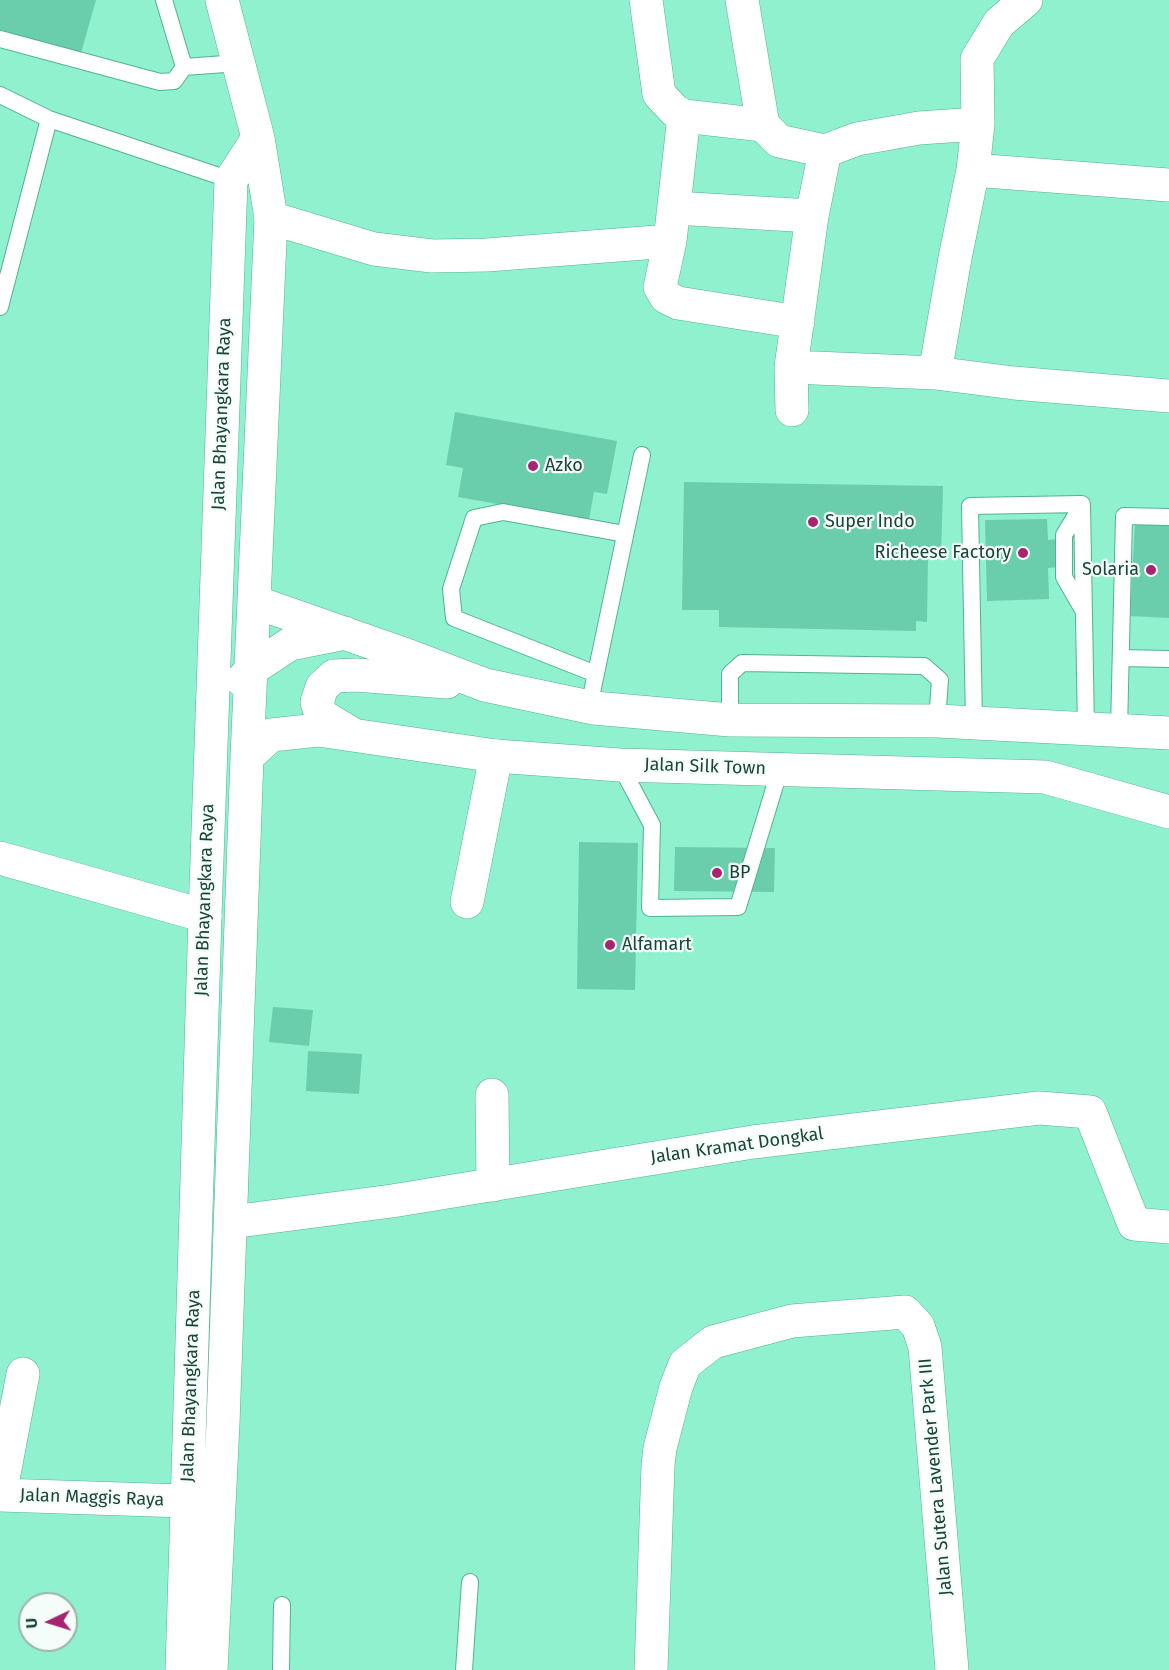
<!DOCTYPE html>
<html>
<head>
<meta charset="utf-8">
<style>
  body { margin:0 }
  #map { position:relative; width:1169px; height:1670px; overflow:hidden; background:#8ff1ce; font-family:"Fira Sans",sans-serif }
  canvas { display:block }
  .north { position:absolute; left:18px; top:1592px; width:60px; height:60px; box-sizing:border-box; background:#f4fdf9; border:2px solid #9db3ab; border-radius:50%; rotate:266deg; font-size:16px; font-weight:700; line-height:24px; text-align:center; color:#1a4436 }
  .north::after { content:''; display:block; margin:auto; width:21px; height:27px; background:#a62472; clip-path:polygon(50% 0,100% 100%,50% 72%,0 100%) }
</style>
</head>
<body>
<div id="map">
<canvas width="1169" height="1670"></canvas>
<div class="north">U</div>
</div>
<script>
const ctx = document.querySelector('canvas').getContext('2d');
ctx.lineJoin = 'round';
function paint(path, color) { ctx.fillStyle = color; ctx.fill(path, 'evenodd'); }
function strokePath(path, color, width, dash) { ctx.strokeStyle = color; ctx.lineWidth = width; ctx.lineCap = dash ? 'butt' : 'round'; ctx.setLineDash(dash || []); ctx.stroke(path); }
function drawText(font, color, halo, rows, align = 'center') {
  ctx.font = font + ' "Fira Sans",sans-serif'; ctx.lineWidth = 4.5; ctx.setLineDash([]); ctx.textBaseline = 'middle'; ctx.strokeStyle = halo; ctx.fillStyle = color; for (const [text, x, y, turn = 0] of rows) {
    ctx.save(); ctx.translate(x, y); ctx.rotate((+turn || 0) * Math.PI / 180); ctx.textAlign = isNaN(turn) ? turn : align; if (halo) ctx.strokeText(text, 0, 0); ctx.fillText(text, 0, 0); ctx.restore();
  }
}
const building = new Path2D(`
  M 0,0 L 96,0 L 81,53 L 0,30 Z
  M 455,412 L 617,441 L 607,494 L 594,492 L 589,520 L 458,497 L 463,468 L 446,465 Z
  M 684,482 L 943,486 L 941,558 L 928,558 L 927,622 L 916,621 L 916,631 L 719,627 L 719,610 L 682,610 Z
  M 1047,519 L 1048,540 L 1061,539 L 1061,567 L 1048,568 L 1049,599 L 987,601 L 985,520 Z
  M 1135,522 L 1169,524 L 1169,618 L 1130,616 Z
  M 579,842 L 638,843 L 635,990 L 577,989 Z
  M 675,847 L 775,848 L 774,892 L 674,891 Z
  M 273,1007 L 313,1010 L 309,1046 L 269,1042 Z
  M 308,1051 L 362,1054 L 359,1094 L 306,1091 Z`);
const lane = new Path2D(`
  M 0,39 L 160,82 L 174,81 L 184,67 L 164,0
  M 184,67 L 239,63
  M 0,95 L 49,119 L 231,180
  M 0,307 L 49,119
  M 1082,505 L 1064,535 L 1064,577 L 1083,610
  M 1121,658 L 1169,659
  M 596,674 L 454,618 L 451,589 L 474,518 L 503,512 L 625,534
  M 594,708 L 591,697 L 642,455
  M 730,720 L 730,674 L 742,663 L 924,666 L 940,680 L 937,721
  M 974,723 L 970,506 L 1082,504 L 1086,729
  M 1119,730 L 1124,516 L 1169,517
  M 620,765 L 652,825 L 650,908 L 738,907 L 780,769
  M 281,1670 L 282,1605
  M 464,1670 L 470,1582`);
const street = new Path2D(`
  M 646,0 L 659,94 L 675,111 L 684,116 L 763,125
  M 742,0 L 763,125 L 779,141 L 825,151 L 857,139 L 919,128 L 978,124
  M 684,116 L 670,241 L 660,287 L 666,297 L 678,303 L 798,322
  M 973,170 L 1169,185
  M 674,208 L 812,216
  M 271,218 L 374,249 L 432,256 L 487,255 L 670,241
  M 791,367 L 935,373 L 1014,383 L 1169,396
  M 935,373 L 955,258 L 973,170 L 978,124 L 977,59 L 999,23 L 1026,0
  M 792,410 L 791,367 L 812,216 L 825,151
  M 0,858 L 205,916
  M 467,902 L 496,756
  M 492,1095 L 493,1185
  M 231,1222 L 392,1201 L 753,1142 L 1039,1108 L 1090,1112 L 1134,1224 L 1169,1227
  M 0,1495 L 214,1502
  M 0,1495 L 23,1374
  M 651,1670 L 658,1465 L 660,1448 L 676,1387 L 685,1364 L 713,1342 L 792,1321 L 905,1312 L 918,1326 L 925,1347 L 952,1670`);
const secondary = new Path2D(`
  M 255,602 L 401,653 L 485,685 L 594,708 L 730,720 L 937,721 L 1169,733
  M 242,680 L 252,669 L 290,644 L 345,633
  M 354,735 L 321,715 L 317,702 L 322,687 L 334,676 L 356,675 L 447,682
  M 247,757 L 271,735 L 318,730 L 496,756 L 620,765 L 1045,777 L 1169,812
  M 182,1670 L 205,916 L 231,180 L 258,138
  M 211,1670 L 223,1424 L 247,757 L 271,218 L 258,138 L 222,0`);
const markers = [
  [533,466,6,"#a62472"],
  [813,522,6,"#a62472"],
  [1023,553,6,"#a62472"],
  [1151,570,6,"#a62472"],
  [717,873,6,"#a62472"],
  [610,945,6,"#a62472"]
];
const streetNames = [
  ["Jalan Bhayangkara Raya",222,414,-88],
  ["Jalan Silk Town",705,767,2],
  ["Jalan Bhayangkara Raya",205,900,-88],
  ["Jalan Kramat Dongkal",737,1146,-8],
  ["Jalan Bhayangkara Raya",191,1386,-88],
  ["Jalan Sutera Lavender Park III",936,1477,-95],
  ["Jalan Maggis Raya",92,1498,2]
];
const poiNames = [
  ["Azko",545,466],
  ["Super Indo",825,522],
  ["Richeese Factory",1011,553,"right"],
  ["Solaria",1139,570,"right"],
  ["BP",729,873],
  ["Alfamart",622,945]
];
paint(building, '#6acdab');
strokePath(lane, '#50b393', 18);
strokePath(street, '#50b393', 34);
strokePath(secondary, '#50b393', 34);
strokePath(lane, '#fff', 16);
strokePath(street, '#fff', 33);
strokePath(secondary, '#fff', 33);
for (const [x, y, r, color] of markers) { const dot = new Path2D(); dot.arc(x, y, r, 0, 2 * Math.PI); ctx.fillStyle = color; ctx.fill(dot); strokePath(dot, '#f4fdf9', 2); }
drawText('18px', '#1a4436', '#f4fdf9', streetNames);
drawText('18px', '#1a4436', '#f4fdf9', poiNames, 'left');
</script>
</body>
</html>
